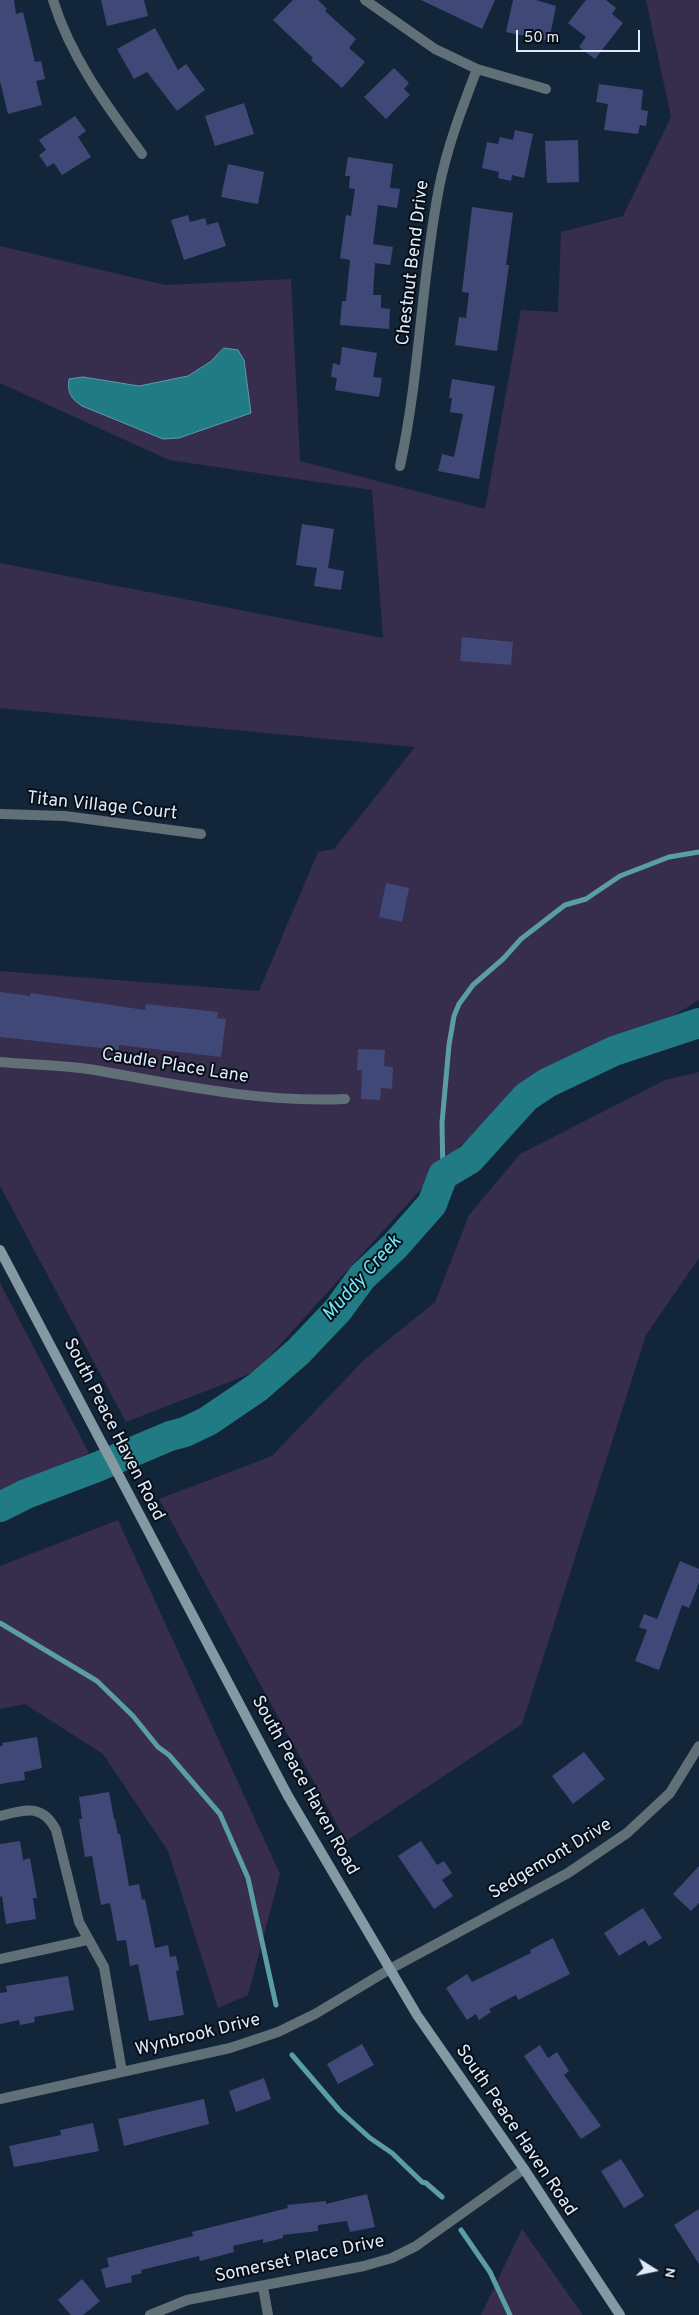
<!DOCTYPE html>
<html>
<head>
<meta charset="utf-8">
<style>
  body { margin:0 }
  #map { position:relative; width:699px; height:2315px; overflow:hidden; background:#132639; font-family:Overpass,sans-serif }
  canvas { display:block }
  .north { position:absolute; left:629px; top:2245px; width:50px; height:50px; -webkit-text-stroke:4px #070e17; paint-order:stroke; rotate:100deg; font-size:14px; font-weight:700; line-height:20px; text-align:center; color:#dfebf9 }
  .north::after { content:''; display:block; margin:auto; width:18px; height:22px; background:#dfebf9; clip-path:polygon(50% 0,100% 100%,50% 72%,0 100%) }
  .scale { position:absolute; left:516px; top:30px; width:124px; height:22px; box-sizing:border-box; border:2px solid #dfebf9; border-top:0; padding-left:6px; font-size:15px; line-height:18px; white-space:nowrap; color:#dfebf9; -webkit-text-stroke:4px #070e17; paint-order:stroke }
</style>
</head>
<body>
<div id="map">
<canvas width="699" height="2315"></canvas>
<div class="north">N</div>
<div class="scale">50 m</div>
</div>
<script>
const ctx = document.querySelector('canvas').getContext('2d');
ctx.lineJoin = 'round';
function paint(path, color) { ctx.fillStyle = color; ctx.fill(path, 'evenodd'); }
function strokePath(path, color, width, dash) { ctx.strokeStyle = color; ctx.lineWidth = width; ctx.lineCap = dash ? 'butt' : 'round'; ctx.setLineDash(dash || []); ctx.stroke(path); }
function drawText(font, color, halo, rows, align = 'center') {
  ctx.font = font + ' Overpass,sans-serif'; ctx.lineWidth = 4; ctx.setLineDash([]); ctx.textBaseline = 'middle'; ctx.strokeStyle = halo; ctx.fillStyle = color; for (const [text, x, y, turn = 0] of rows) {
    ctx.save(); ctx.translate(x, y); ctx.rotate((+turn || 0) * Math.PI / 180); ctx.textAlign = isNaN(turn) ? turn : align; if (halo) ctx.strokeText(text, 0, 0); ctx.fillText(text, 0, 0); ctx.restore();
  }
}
const green = new Path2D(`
  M 646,0 L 699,0 L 699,1000 L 461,1145 L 255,1372 L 126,1422 L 0,1186 L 0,971 L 259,991 L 318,852 L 334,849 L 415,747 L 0,708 L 0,563 L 383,638 L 372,490 L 169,460 L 0,383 L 0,246 L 165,285 L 291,279 L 300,461 L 485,509 L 521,310 L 558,312 L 561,232 L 623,216 L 671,117 Z
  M 699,1072 L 699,1258 L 646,1335 L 522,1724 L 346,1841 L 159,1499 L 272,1456 L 365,1359 L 435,1302 L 469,1215 L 520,1154 L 665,1080 Z
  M 0,1283 L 89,1453 L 0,1494 Z
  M 118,1520 L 280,1874 L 248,1995 L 218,2008 L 168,1851 L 103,1754 L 25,1704 L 0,1709 L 0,1566 Z
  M 522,2229 L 583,2315 L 481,2315 Z`);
const water = new Path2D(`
  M 224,348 L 238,350 L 244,360 L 251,413 L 179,438 L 163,439 L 82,406 C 71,399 67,392 69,379 L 83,377 L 139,386 L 188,376 L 210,362 Z`);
const stream = new Path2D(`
  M 443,1175 L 442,1123 L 449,1045 L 454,1016 L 459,1004 L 473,985 L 503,959 L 521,939 L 565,905 L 586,899 L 620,876 L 669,857 L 699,852
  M 0,1623 L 97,1681 L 133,1716 L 158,1747 L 169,1755 L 220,1814 L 248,1878 L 276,2005
  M 292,2055 L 340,2111 L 370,2138 L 392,2153 L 422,2182 L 426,2183 L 442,2197
  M 461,2230 L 490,2272 L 510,2315`);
const river = new Path2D(`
  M 0,1507 L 26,1494 L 97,1467 L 170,1436 L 185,1432 L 208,1421 L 258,1387 L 298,1352 L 338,1310 L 362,1277 L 395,1246 L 432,1204 L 443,1175 L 470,1159 L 526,1097 L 547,1083 L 614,1051 L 699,1023`);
const building = new Path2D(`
  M 0,0 L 14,0 L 16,14 L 23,12 L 35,62 L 41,61 L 45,79 L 36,81 L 42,105 L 8,114 L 0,81 Z
  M 101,0 L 144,0 L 148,16 L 107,26 Z
  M 293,0 L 318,0 L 327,9 L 325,11 L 356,39 L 349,48 L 365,62 L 342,88 L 311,60 L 313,58 L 273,20 Z
  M 421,0 L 495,0 L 482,29 Z
  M 513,0 L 536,0 L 556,6 L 549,41 L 506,32 Z
  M 586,0 L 606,0 L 616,8 L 612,14 L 623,23 L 595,59 L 579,47 L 586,37 L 568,23 Z
  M 155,28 L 178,70 L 186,64 L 205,90 L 177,111 L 147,72 L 134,79 L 117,49 Z
  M 394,68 L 409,83 L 404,89 L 410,95 L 386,119 L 364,97 Z
  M 599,84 L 643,90 L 641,110 L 648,111 L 646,126 L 640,125 L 638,134 L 604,130 L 608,104 L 596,102 Z
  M 244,103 L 254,134 L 215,146 L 205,116 Z
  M 75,116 L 86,131 L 78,137 L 91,157 L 62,175 L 54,163 L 47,167 L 39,155 L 46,150 L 39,140 Z
  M 515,130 L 533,134 L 524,178 L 512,175 L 511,181 L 498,178 L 499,172 L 482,168 L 487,142 L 498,144 L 500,137 L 513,140 Z
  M 578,140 L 579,182 L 547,183 L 545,141 Z
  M 348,157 L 393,164 L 390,188 L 400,189 L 397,208 L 378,205 L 373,244 L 393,247 L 390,265 L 375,263 L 373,295 L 381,295 L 381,308 L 390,309 L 389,329 L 340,325 L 342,301 L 346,301 L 350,260 L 340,258 L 346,215 L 351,216 L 355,189 L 349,188 L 350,176 L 345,176 Z
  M 228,164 L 264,172 L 258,204 L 221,197 Z
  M 472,207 L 513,213 L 506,265 L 509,265 L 497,351 L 455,345 L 459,317 L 466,318 L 469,293 L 462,292 Z
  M 188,215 L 190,222 L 205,218 L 207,225 L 218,222 L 226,246 L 184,260 L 171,220 Z
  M 342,347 L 377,353 L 373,377 L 382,378 L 379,397 L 335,390 L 337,378 L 331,377 L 333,363 L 340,365 Z
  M 452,379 L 495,386 L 479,479 L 438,471 L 442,454 L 454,457 L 463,414 L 450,412 L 452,398 L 449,398 Z
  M 302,524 L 334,529 L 328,568 L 344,571 L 341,590 L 314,586 L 317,568 L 296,565 Z
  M 462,637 L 513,642 L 511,665 L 460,661 Z
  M 386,883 L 409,888 L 402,922 L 379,917 Z
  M 0,992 L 30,996 L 31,993 L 145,1010 L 146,1004 L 218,1012 L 217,1018 L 226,1019 L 221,1057 L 119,1045 L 119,1050 L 0,1037 Z
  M 358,1049 L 385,1050 L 384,1066 L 393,1067 L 392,1089 L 381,1088 L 380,1100 L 361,1099 L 362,1070 L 357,1070 Z
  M 680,1561 L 699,1569 L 699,1583 L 689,1608 L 682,1605 L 659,1670 L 635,1661 L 647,1630 L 639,1627 L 644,1614 L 657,1619 Z
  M 37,1737 L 42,1768 L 24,1772 L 25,1780 L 0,1784 L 0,1746 L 3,1746 L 2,1743 Z
  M 584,1752 L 605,1779 L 573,1804 L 552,1776 Z
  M 109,1792 L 114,1819 L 115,1819 L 118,1834 L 120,1834 L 129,1886 L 139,1884 L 142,1900 L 145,1899 L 155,1948 L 168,1945 L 170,1957 L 176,1956 L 179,1970 L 176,1971 L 184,2015 L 149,2021 L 138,1964 L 130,1966 L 126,1940 L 117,1941 L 110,1903 L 101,1905 L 92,1856 L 85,1857 L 79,1819 L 82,1819 L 79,1797 Z
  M 20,1841 L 23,1860 L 30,1858 L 37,1898 L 33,1898 L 36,1919 L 6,1924 L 2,1896 L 0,1897 L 0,1844 Z
  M 421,1841 L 437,1865 L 444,1861 L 452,1873 L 442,1880 L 453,1896 L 434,1909 L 398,1856 Z
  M 699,1866 L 699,1903 L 691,1911 L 673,1894 Z
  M 643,1908 L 662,1938 L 649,1946 L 645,1940 L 619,1956 L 604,1933 Z
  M 553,1938 L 570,1974 L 518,2000 L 516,1995 L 489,2009 L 491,2012 L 479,2020 L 476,2014 L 467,2020 L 446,1988 L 467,1974 L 472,1982 L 531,1953 L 530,1950 Z
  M 68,1976 L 74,2010 L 34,2017 L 35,2022 L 20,2025 L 19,2020 L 0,2024 L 0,1993 L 7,1992 L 6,1986 Z
  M 362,2044 L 374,2065 L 338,2084 L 327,2064 Z
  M 540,2045 L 548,2058 L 557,2052 L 569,2071 L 564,2075 L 601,2126 L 581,2139 L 524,2056 Z
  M 264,2078 L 271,2099 L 236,2112 L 229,2091 Z
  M 204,2099 L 209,2124 L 124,2146 L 118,2119 Z
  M 93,2123 L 99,2151 L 14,2167 L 9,2146 L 61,2135 L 60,2130 Z
  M 621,2159 L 644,2196 L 624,2208 L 601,2171 Z
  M 367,2194 L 375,2227 L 350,2232 L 347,2221 L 318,2225 L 318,2231 L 283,2235 L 283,2238 L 263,2243 L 263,2239 L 233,2246 L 234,2252 L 200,2261 L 199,2256 L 141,2270 L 142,2273 L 131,2276 L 132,2282 L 106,2288 L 101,2269 L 109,2267 L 107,2258 L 193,2236 L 192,2232 L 288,2208 L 287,2205 L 326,2201 L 326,2204 Z
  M 699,2209 L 699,2264 L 674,2225 Z
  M 82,2279 L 100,2301 L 83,2315 L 71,2315 L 58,2300 Z`);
const street = new Path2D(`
  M 53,0 C 71,58 107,106 142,154
  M 365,0 L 435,49 L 477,69 L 546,89
  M 400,466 C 420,374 421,280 439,188 C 447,147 462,108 477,69
  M 0,814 L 65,816 L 201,834
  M 0,1062 C 31,1065 64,1065 95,1070 C 178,1085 261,1103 345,1099
  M 0,1816 C 25,1810 42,1803 56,1830 L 79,1922 L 104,1967 L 122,2072
  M 0,1959 L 87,1940
  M 0,2099 L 230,2048 L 278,2032 L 315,2014 L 390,1969 L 568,1873 L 627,1833 L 670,1793 L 699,1746
  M 263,2287 L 268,2315
  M 150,2315 L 187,2300 L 364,2266 L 392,2258 L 416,2246 L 524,2169`);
const secondary = new Path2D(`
  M 0,1250 L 288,1796 L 417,2015 L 524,2169 L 620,2315`);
const streetNames = [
  ["Chestnut Bend Drive",414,263,-83],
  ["Titan Village Court",102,807,6],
  ["Caudle Place Lane",175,1067,9],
  ["South Peace Haven Road",113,1430,63],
  ["South Peace Haven Road",304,1786,61],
  ["Sedgemont Drive",551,1860,-31],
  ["Wynbrook Drive",198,2036,-14],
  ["South Peace Haven Road",515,2131,56],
  ["Somerset Place Drive",300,2260,-12]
];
const waterNames = [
  ["Muddy Creek",363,1279,-48]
];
paint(green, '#372d4c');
paint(water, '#217b84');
strokePath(water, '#5a9da7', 1);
strokePath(stream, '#5a9da7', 5);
strokePath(river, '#217b84', 30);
paint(building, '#404878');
strokePath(street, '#616f76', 10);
strokePath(secondary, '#839aa4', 10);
drawText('18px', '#dfebf9', '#070e17', streetNames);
drawText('italic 19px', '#6eeaf8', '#070e17', waterNames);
</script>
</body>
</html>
